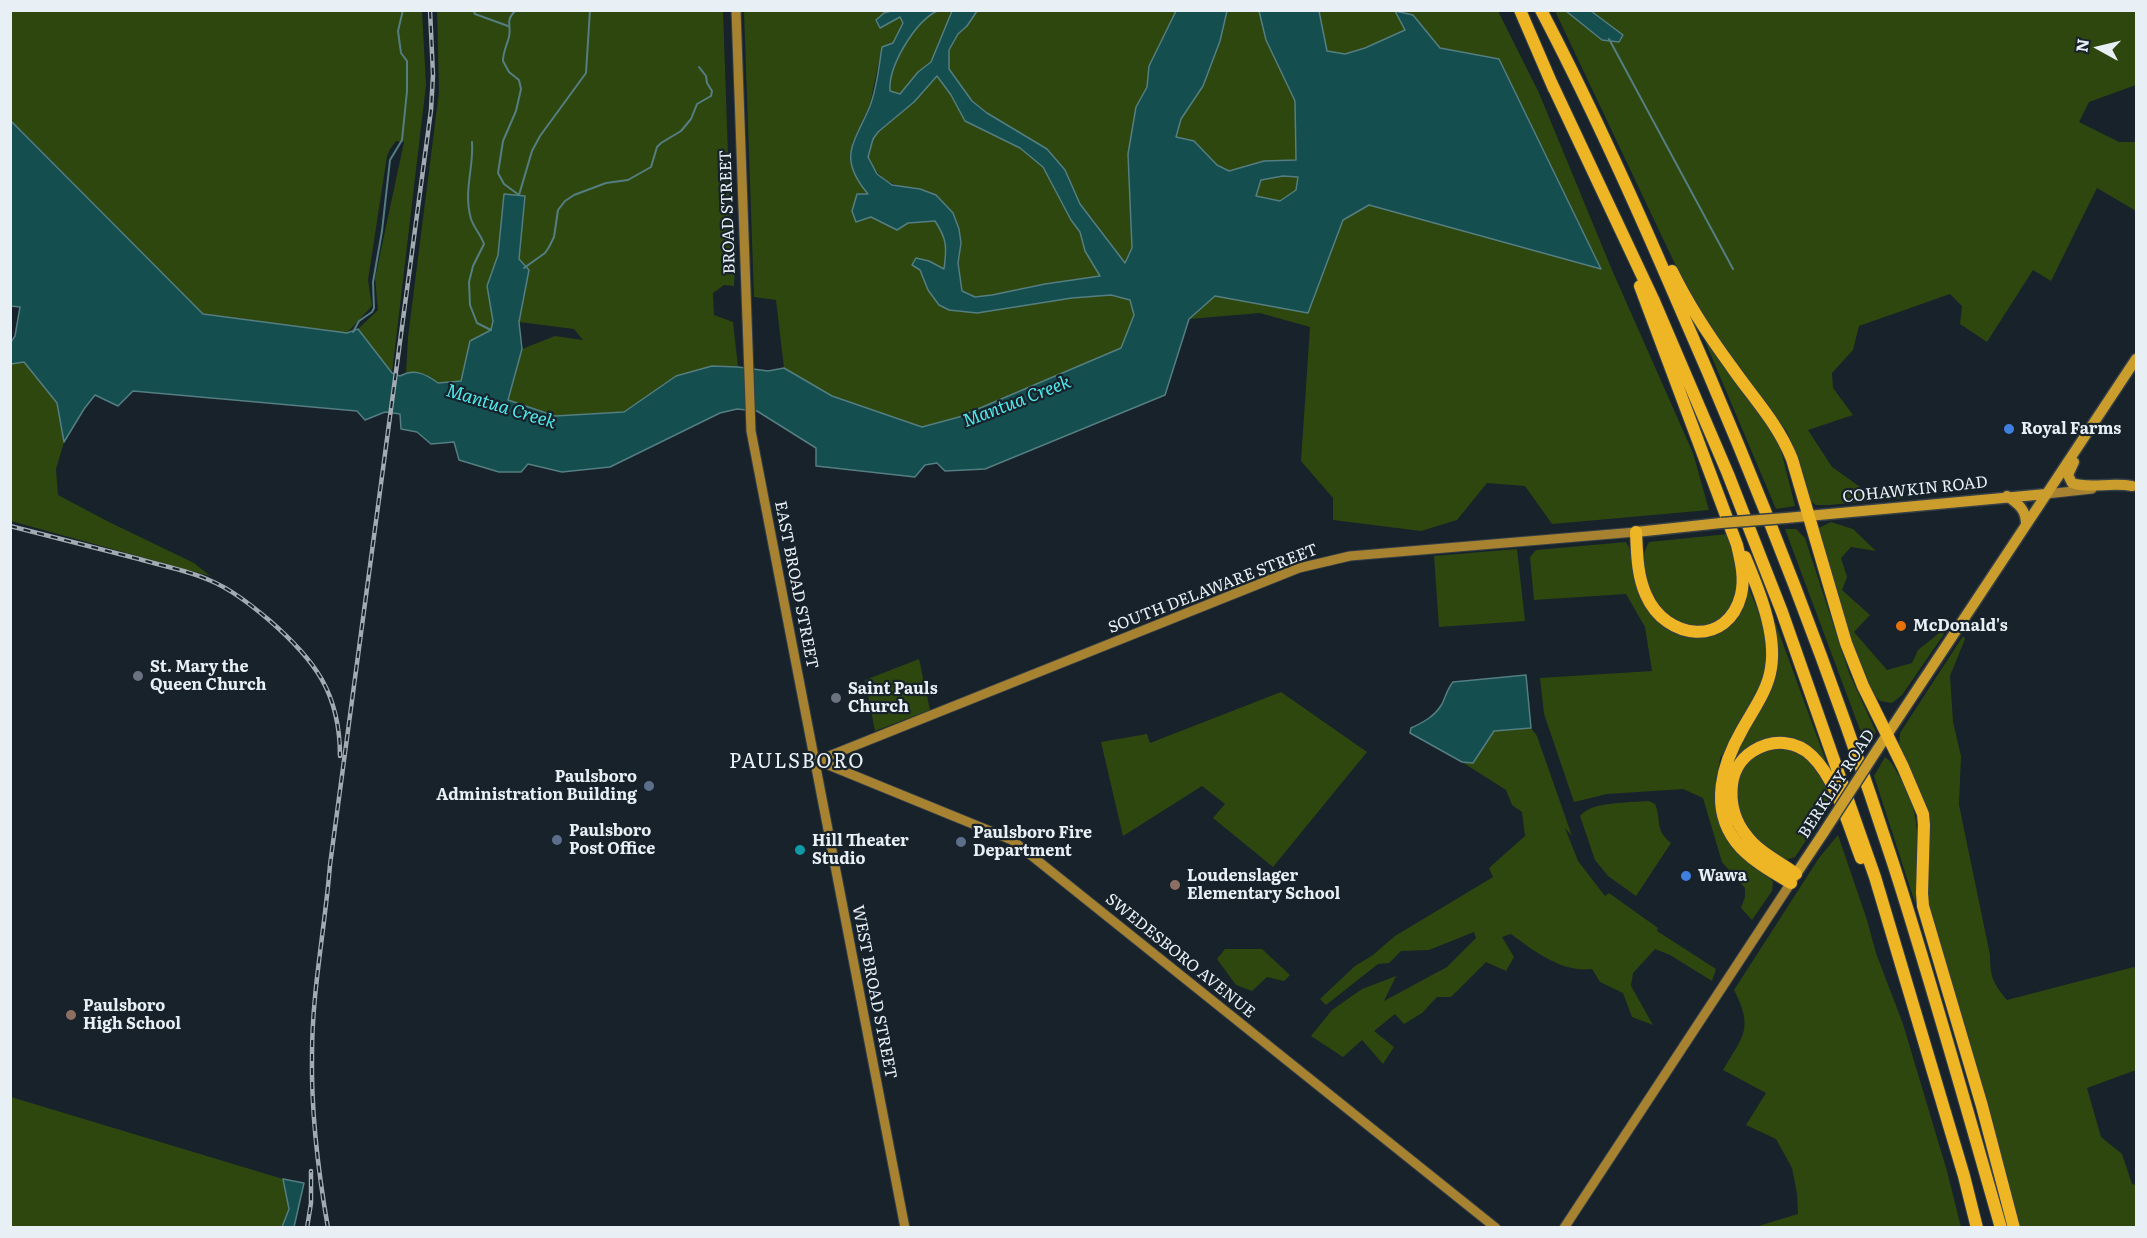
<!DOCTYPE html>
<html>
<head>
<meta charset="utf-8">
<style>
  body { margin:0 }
  #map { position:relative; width:2147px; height:1238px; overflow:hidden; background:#17222b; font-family:Literata,serif }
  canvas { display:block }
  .frame { position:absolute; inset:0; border:12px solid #e8eff5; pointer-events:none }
  .north { position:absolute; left:2069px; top:18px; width:60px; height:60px; -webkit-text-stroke:4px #17222b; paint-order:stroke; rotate:278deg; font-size:16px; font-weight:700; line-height:24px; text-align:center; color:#e8eff5 }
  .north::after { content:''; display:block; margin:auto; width:21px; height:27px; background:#e8eff5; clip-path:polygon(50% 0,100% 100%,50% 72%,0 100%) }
</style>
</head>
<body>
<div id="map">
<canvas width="2147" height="1238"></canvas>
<div class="frame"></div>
<div class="north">N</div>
</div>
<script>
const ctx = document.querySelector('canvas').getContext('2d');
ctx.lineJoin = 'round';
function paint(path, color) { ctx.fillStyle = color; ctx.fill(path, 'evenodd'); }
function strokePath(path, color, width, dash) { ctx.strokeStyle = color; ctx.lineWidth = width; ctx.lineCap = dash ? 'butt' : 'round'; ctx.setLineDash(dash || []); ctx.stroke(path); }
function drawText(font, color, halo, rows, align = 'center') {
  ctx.font = font + ' Literata,serif'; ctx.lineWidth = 4.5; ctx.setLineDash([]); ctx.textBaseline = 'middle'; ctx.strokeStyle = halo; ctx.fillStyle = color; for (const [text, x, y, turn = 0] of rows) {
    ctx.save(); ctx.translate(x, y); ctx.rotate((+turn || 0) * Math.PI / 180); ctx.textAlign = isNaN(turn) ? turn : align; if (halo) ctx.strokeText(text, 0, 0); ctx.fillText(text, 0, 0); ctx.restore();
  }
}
const green = new Path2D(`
  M 10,11 L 422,11 L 426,85 L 392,373 L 358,329 L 378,310 L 375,278 L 404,142 L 396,141 L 390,149 L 387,156 L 368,280 L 372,306 L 347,333 L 203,314 L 11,120 Z
  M 437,11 L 723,11 L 730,213 L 736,244 L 734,286 L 724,285 L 713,293 L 714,315 L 733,322 L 738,367 L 712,366 L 676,376 L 624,412 L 555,416 L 508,400 L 522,349 L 555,336 L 583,340 L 574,329 L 519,322 L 529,270 L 519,259 L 525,197 L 504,194 L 498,255 L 487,286 L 493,321 L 491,330 L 470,341 L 461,381 L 438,383 L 425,374 L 406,373 L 408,337 L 439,92 Z
  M 744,11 L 891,11 L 884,13 L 880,28 L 900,17 L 903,22 L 893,43 L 882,47 L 870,104 L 852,143 L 869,194 L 856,222 L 871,217 L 897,230 L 908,223 L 935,220 C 947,240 947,247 944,269 L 929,261 L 920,270 L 928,290 L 1023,306 L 1072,298 L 1111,295 L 1130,300 L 1134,315 L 1121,348 L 959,417 L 922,427 L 832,396 L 784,368 L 776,300 L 754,297 Z
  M 937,11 L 952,11 L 953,12 L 939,41 L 931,62 L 918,72 L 900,94 L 890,91 C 888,66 915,22 937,11 Z
  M 977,11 L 1176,11 L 1149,66 L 1147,87 L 1136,107 L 1132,248 L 1125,264 L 1080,204 L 1065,170 L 972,101 L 949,69 L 949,50 L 958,34 L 967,26 Z
  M 1227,11 L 1259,11 L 1266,40 L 1295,101 L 1296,160 L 1264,161 L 1229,171 L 1217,165 L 1194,141 L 1176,138 L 1181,119 L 1203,86 L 1220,41 Z
  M 1319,11 L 1498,11 L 1539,93 L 1612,270 L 1693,453 L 1709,510 L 1552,524 L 1525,486 L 1487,483 L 1457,520 L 1421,531 L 1333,520 L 1333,498 L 1301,461 L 1310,327 L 1260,313 L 1189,319 L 1215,296 L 1308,313 L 1343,220 L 1369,205 L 1601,268 L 1499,59 L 1440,48 L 1413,15 L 1396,11 L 1405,30 L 1365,48 L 1345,54 L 1327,51 Z
  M 1555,11 L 1566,11 L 1602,40 L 1622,35 L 1591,11 L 2136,11 L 2136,85 L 2089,102 L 2079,122 L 2119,142 L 2136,142 L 2136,211 L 2097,188 L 2051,281 L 2033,270 L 1987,342 L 1960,324 L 1962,306 L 1950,294 L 1859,326 L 1853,350 L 1832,373 L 1833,388 L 1853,415 L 1808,430 L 1832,467 L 1863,489 L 1872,491 L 1877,495 L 1901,492 L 1904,498 L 1829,505 L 1816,505 L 1809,500 L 1804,488 L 1794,447 L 1786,430 L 1732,362 L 1694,304 Z
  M 937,76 L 951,95 L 965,121 L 1020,148 L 1043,167 L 1071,220 L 1080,232 L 1085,251 L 1101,276 L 1045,284 L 992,295 L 975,297 L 962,291 L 958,263 L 961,243 L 920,189 C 891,185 882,184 868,157 L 873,139 L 878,132 L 914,102 Z
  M 1283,176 L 1298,177 L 1296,190 L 1280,201 L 1256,196 L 1260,180 Z
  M 1702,334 L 1778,438 L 1795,506 L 1776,509 Z
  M 24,362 L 57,403 L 64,442 L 56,469 L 58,495 L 109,522 L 194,563 L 210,576 L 11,521 L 10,364 Z
  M 1831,522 L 1853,529 L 1876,551 L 1851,547 L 1841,558 L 1847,577 L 1842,590 L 1870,615 L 1854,632 L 1887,670 L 1912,663 L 1918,650 L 1943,630 L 1944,634 L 1902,695 L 1892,703 C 1888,702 1882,702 1879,700 C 1856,684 1827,570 1818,539 L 1819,528 Z
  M 1785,529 L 1796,529 L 1805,538 L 1849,673 L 1876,732 L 1870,744 L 1860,730 Z
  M 1728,534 C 1734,546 1741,575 1738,588 C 1730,632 1677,643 1655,603 C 1651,596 1647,589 1646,582 C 1643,566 1641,556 1649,542 Z
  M 1626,542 C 1634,554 1634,569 1637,583 C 1642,604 1658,630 1681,634 C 1691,636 1716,627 1727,624 L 1747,584 L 1761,618 L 1767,650 L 1767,671 L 1761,689 L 1720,758 L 1715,799 L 1718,821 L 1727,839 L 1768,876 L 1773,882 L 1772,891 L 1752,920 L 1741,908 L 1745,897 L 1745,888 L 1722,862 L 1703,798 L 1683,789 L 1607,794 L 1574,802 L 1544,714 L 1540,678 L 1652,671 L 1645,627 L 1626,594 L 1534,600 L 1530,557 L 1536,550 Z
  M 1517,549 L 1525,621 L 1439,627 L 1434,556 Z
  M 1773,616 L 1828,767 L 1813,750 L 1767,740 L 1727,772 L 1768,691 L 1770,617 Z
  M 1963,636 L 1965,639 L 1950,676 L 1953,722 L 1961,756 L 1959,805 L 1990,955 C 1990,977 1993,983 2007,1000 L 2134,967 L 2136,970 L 2136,1070 L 2087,1088 L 2101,1137 L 2122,1154 L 2132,1184 L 2136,1185 L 2136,1227 L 2018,1227 L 1930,916 L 1928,893 L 1930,818 L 1899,744 L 1900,733 Z
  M 919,659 L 930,710 L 875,731 L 865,680 Z
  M 1281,692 L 1367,752 L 1273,867 L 1213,818 L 1225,804 L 1202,786 L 1123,836 L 1101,742 L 1147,734 L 1150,743 Z
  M 1531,728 L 1537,736 L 1572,836 L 1565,828 L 1578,861 L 1605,896 L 1609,893 L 1658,928 L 1657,931 L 1716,969 L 1712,981 L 1670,955 L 1655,949 L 1633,973 L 1631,986 L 1653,1025 L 1632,1017 L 1623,993 L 1600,982 L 1592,969 C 1562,973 1534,951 1511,934 L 1502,937 L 1514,957 L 1506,971 L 1486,962 L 1451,997 L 1437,997 L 1422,1013 L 1404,1024 L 1395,1014 L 1374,1031 L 1394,1047 L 1383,1064 L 1362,1040 L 1343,1057 L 1311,1036 L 1332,1010 L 1362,989 L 1396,976 L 1384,1001 L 1447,967 L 1476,938 L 1474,932 L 1429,950 L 1401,951 L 1389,963 L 1378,964 L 1326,1005 L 1320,999 L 1355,966 L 1373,955 L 1395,936 L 1493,877 L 1489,868 L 1525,836 L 1522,812 L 1512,805 L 1506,790 L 1462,762 L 1473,763 L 1494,731 Z
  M 1780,746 C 1814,753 1822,772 1831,803 L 1795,857 L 1786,860 C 1774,854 1760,846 1751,835 C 1735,817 1729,780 1746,761 C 1755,751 1768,749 1780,746 Z
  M 1885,757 C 1892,762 1895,769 1899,776 C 1925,818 1917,857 1915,903 L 1874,776 Z
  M 1649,801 L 1655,804 C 1662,821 1654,829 1671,843 L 1636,896 L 1608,876 L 1595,860 L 1580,816 C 1591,801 1631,803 1649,801 Z
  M 1838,835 L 1867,920 L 1876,953 L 1903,1024 L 1947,1171 L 1961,1227 L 1755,1227 L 1798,1214 L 1797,1194 L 1792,1168 L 1776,1139 L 1746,1125 L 1766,1093 L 1723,1070 C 1743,1036 1754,1029 1734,990 L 1819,858 Z
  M 1225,949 L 1262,949 L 1290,975 L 1284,981 L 1267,977 L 1252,991 L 1236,985 L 1217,959 Z
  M 11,1097 L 283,1179 L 289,1209 L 282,1227 L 11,1227 Z`);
const water = new Path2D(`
  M 891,11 L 937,11 C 915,22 888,66 890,91 L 900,94 L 918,72 L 931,62 L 952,11 L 977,11 L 967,26 L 958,34 L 949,50 L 949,69 L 972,101 L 987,113 L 1047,149 L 1065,170 L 1080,204 L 1125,263 L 1132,248 L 1128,154 L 1136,107 L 1147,87 L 1149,66 L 1176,11 L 1227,11 L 1220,41 L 1203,86 L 1181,119 L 1176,137 L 1194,141 L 1217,165 L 1229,171 L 1264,161 L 1296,160 L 1295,101 L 1266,40 L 1259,11 L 1319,11 L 1327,51 L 1345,54 L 1365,48 L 1405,30 L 1395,11 L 1413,15 L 1440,48 L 1499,59 L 1601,269 L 1369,205 L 1343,220 L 1308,313 L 1215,296 L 1189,319 L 1165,395 L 985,469 L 945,471 L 937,463 L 925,465 L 915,477 L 816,466 L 816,448 L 757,411 L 737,409 L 720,413 L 610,467 L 562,472 L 528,464 L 521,472 L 499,472 L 459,460 L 454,442 L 431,444 L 417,432 L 401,429 L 400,414 L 385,412 L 365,420 L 357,411 L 133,391 L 118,406 L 95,395 L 84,409 L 64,442 L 57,403 L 24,362 L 11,364 L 11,342 L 15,336 L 20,307 L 11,306 L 10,120 L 203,314 L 347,333 L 358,329 L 392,373 L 400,376 C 414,368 426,374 438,383 L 461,381 L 470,341 L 491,330 L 493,321 L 487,286 L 498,255 L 504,194 L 525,196 L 519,259 L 529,270 L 519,322 L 522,349 L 508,400 L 555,416 L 624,412 L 676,376 L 712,366 L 738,367 L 768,371 L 784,368 L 832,396 L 922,427 L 959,417 L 1121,348 L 1134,315 L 1130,300 L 1111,295 L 1072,298 L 977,313 L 949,310 L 939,305 L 928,290 L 920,270 L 912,265 L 916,258 L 929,261 L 944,269 C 947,247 947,239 935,221 L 908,223 L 897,230 L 871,217 L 856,222 L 852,211 L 857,194 L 868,194 C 837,157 854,144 870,106 C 877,88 879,66 882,47 L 893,43 L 903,23 L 900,17 L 880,28 L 876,20 L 884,13 ZM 937,76 L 951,95 L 965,121 L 1020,148 L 1043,167 L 1071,220 L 1080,232 L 1085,251 L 1100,276 L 1045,284 L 992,295 L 975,297 L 962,291 L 958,263 L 961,243 L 959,229 L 953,213 L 936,195 L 920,189 L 892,185 L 877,174 L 868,157 L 873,139 L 878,132 L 914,102 ZM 1283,176 L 1298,177 L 1296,190 L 1280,201 L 1256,196 L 1261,180 Z
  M 1566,11 L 1591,11 L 1623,35 L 1619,42 L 1602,40 Z
  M 1526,675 L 1531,728 L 1494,731 L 1473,763 L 1462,762 L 1410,733 L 1411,728 C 1424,722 1435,716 1442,704 C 1446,696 1447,689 1453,682 Z
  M 283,1179 L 304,1183 L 294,1227 L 282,1227 L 289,1209 Z`);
const stream = new Path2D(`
  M 473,10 L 475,14 L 508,26
  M 516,10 C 504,22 512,24 509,37 C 507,45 503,52 503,61 L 509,72 L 519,80 L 521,89 L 516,111 L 503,141 L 498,173 L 504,184 L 519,195
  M 1609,39 L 1733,269
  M 472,142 C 474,168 463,191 471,219 C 474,228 481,235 484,244 L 473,266 L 469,282 L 470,305 L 477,323 L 491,330
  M 519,195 L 532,151 L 540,136 L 586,73 L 590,10
  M 524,268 L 545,253 L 549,247 L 554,237 L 558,210 L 565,201 L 574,195 L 606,183 L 628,180 L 651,167 L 657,147 L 661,143 L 681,131 L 691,119 L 697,104 L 711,96 L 712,91 L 707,83 L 706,76 L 699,67
  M 353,332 L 359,321 L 372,312 L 374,308 L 373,282 L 382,231 L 390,160 L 402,140 L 407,91 L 407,61 L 401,53 L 398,31 L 403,10`);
const secondary = new Path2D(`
  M 736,10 L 751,431 L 905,1228
  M 2046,494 L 2092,489
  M 814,762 L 1299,568 L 1350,556 L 1636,532
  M 814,762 L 826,764 L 1012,840 L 1496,1228
  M 1564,1228 L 1794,878`);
const primary = new Path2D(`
  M 2074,462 L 2068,475 L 2072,483 C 2088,489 2112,482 2132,486
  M 2007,496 C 2019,504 2026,510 2026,524
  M 1786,518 L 2046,494
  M 1636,532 L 1721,523
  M 1877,750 L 2136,359
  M 1796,874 L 1824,832`);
const highway = new Path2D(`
  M 1520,10 L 1554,89
  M 1541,10 C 1591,105 1635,203 1677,301 C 1758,485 1831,672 1893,863 C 1932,984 1966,1106 2001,1228
  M 1551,82 L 1654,301 L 1728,474 L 1782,612 L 1875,877 L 1964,1176 L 1977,1228
  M 1672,271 C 1688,304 1709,336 1731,366 C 1753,398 1777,422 1792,459 L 1846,643 L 1863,686 L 1903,767 L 1923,814 L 1924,825 L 1922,893 L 1923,906 L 1982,1106 L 2014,1228
  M 1636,532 C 1637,553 1637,575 1646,595 C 1666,641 1728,647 1741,595 C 1745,578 1741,562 1737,545 L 1640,286
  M 1745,557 C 1758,588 1777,633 1771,668 C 1768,690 1753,710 1742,730 C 1723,763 1709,807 1736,842 C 1749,859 1772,872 1791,883
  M 1796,874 C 1780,862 1758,852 1746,835 C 1727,811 1724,769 1753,751 C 1763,745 1773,742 1784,743 C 1795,744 1804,748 1812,756 C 1836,779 1849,827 1861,858`);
const rail = new Path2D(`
  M 10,526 C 53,537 96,548 139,559 C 162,566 187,570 209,580 C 231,589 251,605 269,620 C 315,660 340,693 340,756
  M 307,1228 L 311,1203 L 311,1171
  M 328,1228 C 318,1171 311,1113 312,1055 C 312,991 325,928 330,865 L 431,110 L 433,75 L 430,10`);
const primaryBridge = new Path2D(`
  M 1721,523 L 1786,518
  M 1824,832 L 1877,750`);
const markers = [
  [2009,429,6,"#3f7fe0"],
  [1901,626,6,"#e8710a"],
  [138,676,6,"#6b7280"],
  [836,698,6,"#6b7280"],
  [649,786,6,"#5c6f8a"],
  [557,840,6,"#5c6f8a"],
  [961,842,6,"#5c6f8a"],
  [800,850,6,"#0f9aa8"],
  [1686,876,6,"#3f7fe0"],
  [1175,885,6,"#8d6e63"],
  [71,1015,6,"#8d6e63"]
];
const streetNames = [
  ["BROAD STREET",728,212,-92],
  ["COHAWKIN ROAD",1915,490,-6],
  ["EAST BROAD STREET",796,585,79],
  ["SOUTH DELAWARE STREET",1213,589,-21],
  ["BERKLEY ROAD",1837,784,-57],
  ["SWEDESBORO AVENUE",1180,956,39],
  ["WEST BROAD STREET",874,992,79]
];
const poiNames = [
  ["Royal Farms",2021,429],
  ["McDonald's",1913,626],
  ["St. Mary the",150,667],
  ["Queen Church",150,685],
  ["Saint Pauls",848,689],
  ["Church",848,707],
  ["Paulsboro",637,777,"right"],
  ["Administration Building",637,795,"right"],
  ["Paulsboro",569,831],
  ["Post Office",569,849],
  ["Paulsboro Fire",973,833],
  ["Department",973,851],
  ["Hill Theater",812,841],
  ["Studio",812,859],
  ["Loudenslager",1187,876],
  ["Elementary School",1187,894],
  ["Wawa",1698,876],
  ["Paulsboro",83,1006],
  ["High School",83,1024]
];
const waterNames = [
  ["Mantua Creek",1017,402,-21],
  ["Mantua Creek",501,407,17]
];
const quarterNames = [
  ["PAULSBORO",797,762]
];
paint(green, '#2e470f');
paint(water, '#144e4f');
strokePath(water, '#547e81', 1.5);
strokePath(stream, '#547e81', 2);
strokePath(secondary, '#343f47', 11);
strokePath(primary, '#343f47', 13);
strokePath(highway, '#343f47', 14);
strokePath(secondary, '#a68231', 9);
strokePath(primary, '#cb9d2d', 10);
strokePath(highway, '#eeb524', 12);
strokePath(rail, '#a3abb2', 4.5);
strokePath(rail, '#17222b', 2, [7]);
strokePath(primaryBridge, '#343f47', 13, []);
strokePath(primaryBridge, '#cb9d2d', 10);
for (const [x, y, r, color] of markers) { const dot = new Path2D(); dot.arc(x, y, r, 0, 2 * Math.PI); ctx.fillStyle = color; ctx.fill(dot); strokePath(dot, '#17222b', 2); }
drawText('16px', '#e8eff5', '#17222b', streetNames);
drawText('bold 16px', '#e8eff5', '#17222b', poiNames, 'left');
drawText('italic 18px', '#50eaec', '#17222b', waterNames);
ctx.letterSpacing = '1.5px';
drawText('20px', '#e8eff5', '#17222b', quarterNames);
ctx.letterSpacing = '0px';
</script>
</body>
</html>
